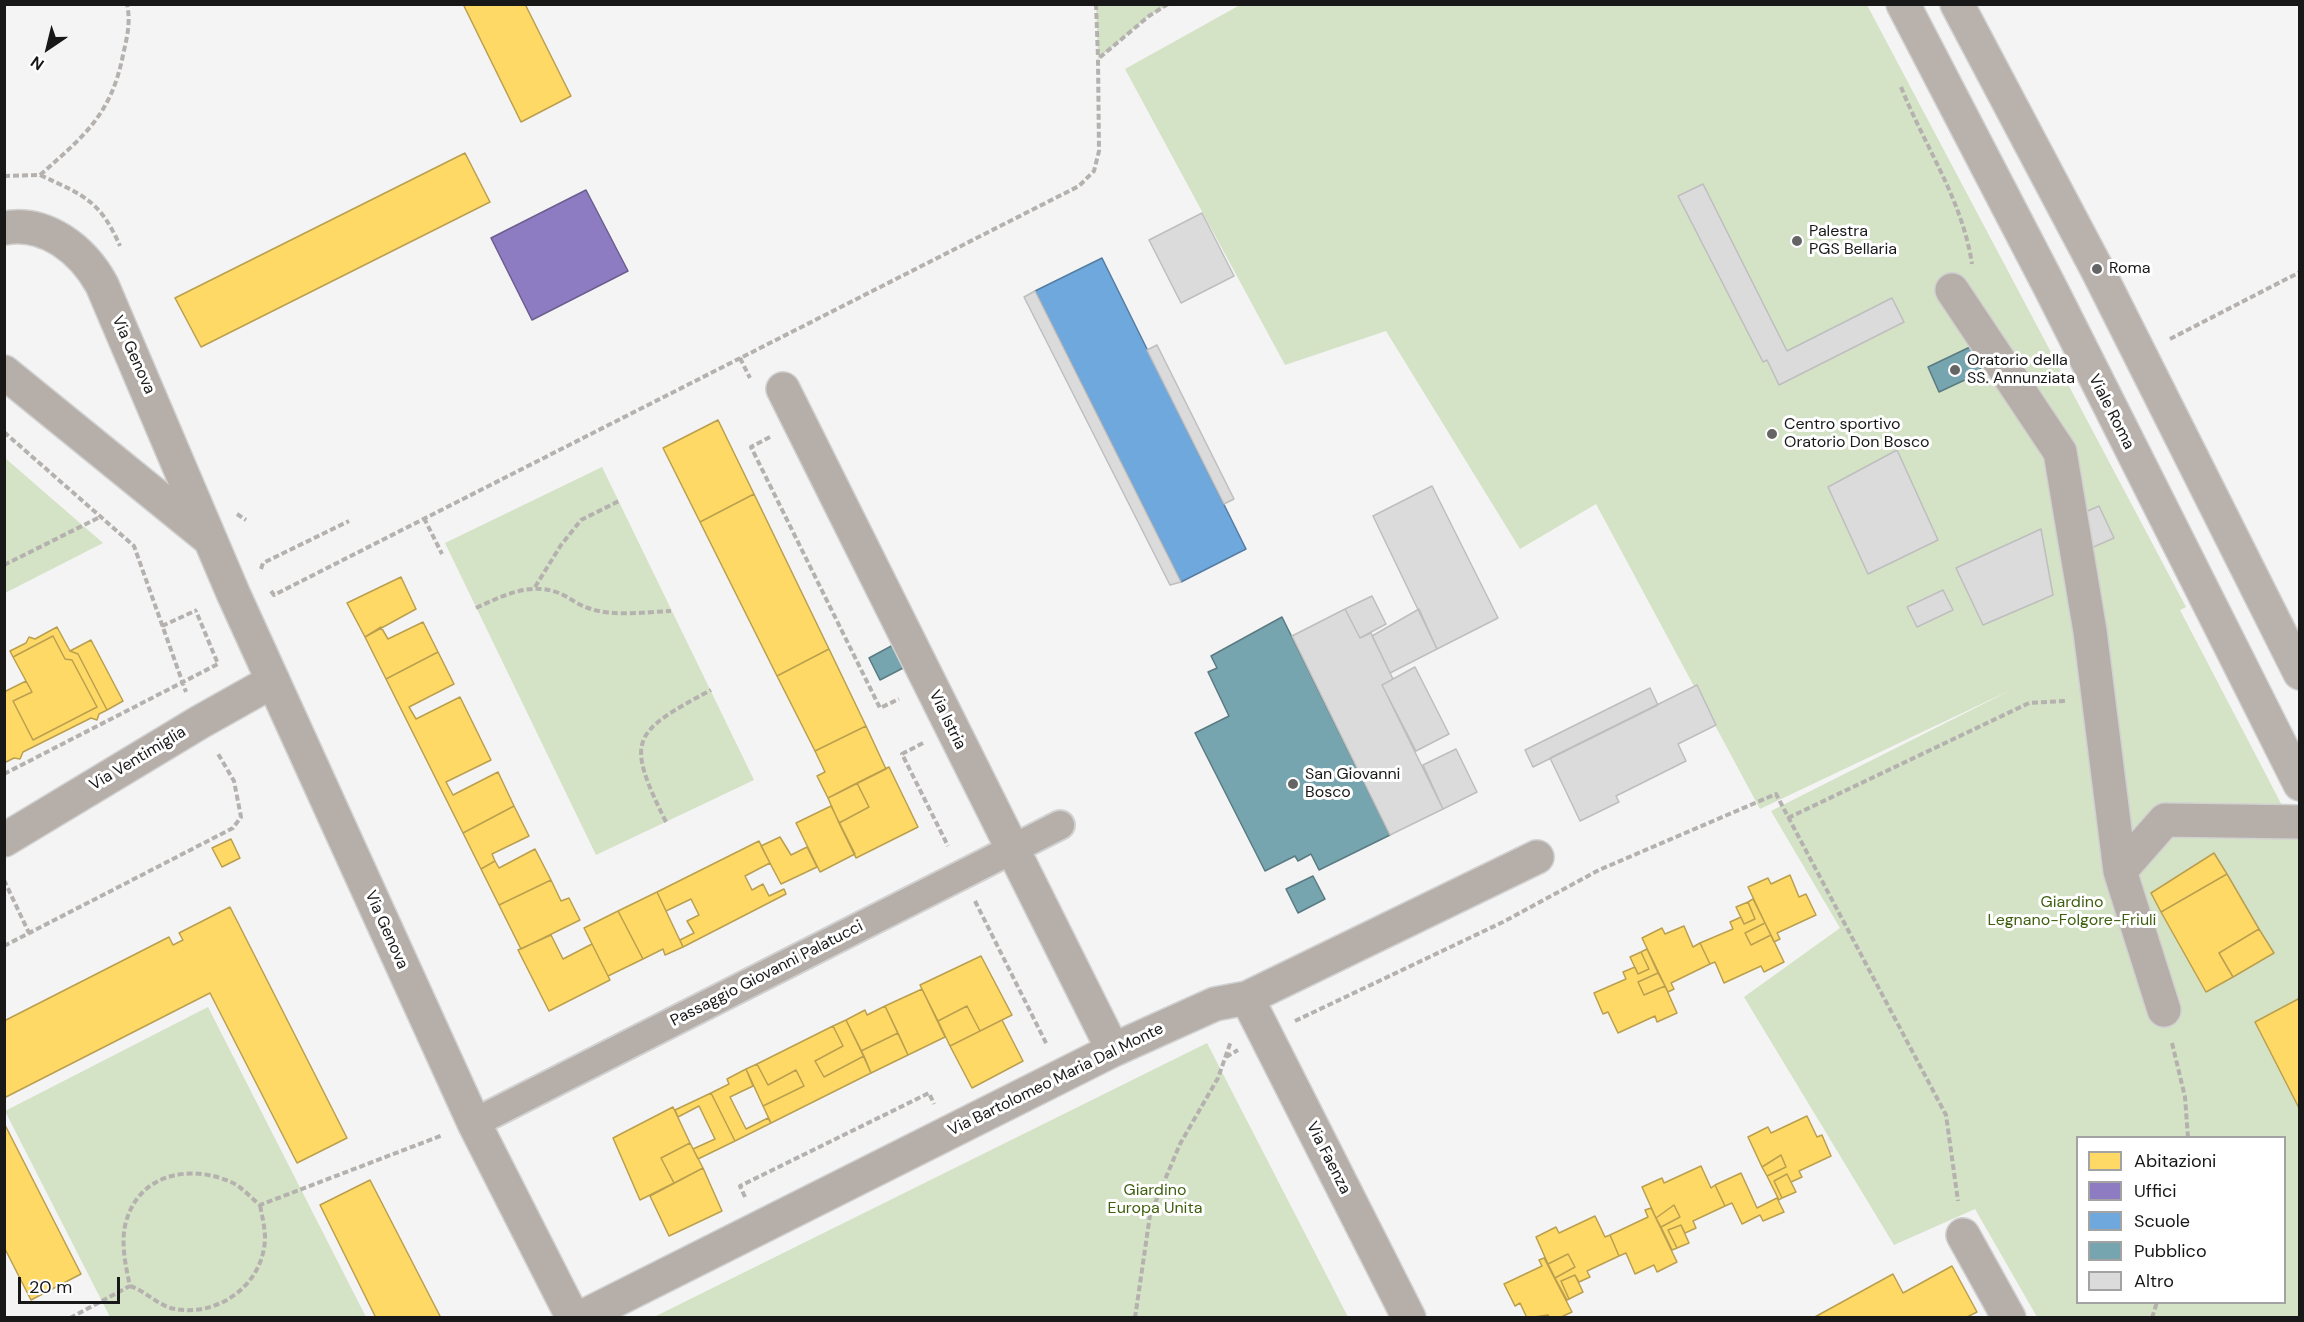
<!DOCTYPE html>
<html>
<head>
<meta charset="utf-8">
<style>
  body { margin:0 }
  #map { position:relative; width:2304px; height:1322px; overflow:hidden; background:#f4f4f4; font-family:"DM Sans",sans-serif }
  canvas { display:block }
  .frame { position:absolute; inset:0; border:6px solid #191819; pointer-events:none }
  .legend { position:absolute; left:2076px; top:1136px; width:210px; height:168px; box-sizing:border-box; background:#fff; border:2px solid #a3a3a3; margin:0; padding:8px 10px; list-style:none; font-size:18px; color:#191819 }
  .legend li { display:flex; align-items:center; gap:12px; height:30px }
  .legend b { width:30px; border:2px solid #a3a3a3 }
  .north { position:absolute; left:18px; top:18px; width:60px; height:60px; -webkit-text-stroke:4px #fff; paint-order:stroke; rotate:215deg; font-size:16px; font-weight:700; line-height:24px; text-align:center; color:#191819 }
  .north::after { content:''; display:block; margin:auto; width:21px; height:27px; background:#191819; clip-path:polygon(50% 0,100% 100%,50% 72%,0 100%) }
  .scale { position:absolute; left:18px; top:1277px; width:102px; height:27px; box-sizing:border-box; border:3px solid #191819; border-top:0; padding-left:8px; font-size:18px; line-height:21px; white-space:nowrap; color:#191819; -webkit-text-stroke:4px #fff; paint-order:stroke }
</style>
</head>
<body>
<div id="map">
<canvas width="2304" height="1322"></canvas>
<div class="frame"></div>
<ul class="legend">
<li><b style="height:16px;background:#ffd966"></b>Abitazioni</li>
<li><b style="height:16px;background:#8e7cc3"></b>Uffici</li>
<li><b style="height:16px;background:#6fa8dc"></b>Scuole</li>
<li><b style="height:16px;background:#76a5af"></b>Pubblico</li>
<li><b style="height:16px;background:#dbdbdb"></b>Altro</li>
</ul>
<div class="north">N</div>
<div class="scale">20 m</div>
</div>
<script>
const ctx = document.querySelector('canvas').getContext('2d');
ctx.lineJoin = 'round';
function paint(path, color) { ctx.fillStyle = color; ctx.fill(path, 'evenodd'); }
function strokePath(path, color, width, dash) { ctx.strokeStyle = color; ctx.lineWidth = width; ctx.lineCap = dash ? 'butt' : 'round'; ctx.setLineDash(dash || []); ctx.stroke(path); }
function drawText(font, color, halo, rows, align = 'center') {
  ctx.font = font + ' "DM Sans",sans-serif'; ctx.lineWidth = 6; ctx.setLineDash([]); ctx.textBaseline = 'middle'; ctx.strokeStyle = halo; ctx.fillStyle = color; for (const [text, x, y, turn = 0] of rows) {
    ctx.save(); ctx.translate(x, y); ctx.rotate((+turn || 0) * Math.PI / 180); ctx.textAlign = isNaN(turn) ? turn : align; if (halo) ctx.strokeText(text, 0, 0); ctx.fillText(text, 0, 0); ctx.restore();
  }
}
const green = new Path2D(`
  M 1096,5 L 1096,4 L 1168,5 L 1149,16 L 1098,59 Z
  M 1240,5 L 1867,5 L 2186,607 L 2180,610 L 2299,838 L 2299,1317 L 2037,1317 L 1975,1209 L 1894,1245 L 1744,997 L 1840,928 L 1771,811 L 2013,689 L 1760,809 L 1596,504 L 1520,549 L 1386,331 L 1285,365 L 1125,69 ZM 2078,1138 L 2284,1138 L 2284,1302 L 2078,1302 Z
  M 5,458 L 103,543 L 5,593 Z
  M 602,467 L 754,780 L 596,855 L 445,543 Z
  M 208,1007 L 366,1317 L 110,1317 L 5,1111 Z
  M 1207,1043 L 1348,1317 L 654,1317 Z`);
const homes = new Path2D(`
  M 463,4 L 525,4 L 571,96 L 521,122 Z
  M 465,153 L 490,202 L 201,347 L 175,298 Z
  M 718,420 L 754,494 L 700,522 L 663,448 Z
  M 754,494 L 829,649 L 777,676 L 700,522 Z
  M 401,577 L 416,609 L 365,637 L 347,603 Z
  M 423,622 L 438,652 L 386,679 L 365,637 L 381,627 L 388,639 Z
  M 57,627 L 70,651 L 78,654 L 107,710 L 99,714 L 97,720 L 91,718 L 23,752 L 20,759 L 14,758 L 4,763 L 4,692 L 26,681 L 32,692 L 13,701 L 33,740 L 97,707 L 72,660 L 65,659 L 53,636 L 13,657 L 10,651 L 26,643 L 29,637 L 35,639 Z
  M 53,636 L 65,659 L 72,660 L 97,707 L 33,740 L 13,701 L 32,692 L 13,657 Z
  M 91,640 L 123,701 L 107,710 L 78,654 L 70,651 Z
  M 829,649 L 866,726 L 815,751 L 777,676 Z
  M 438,652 L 454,684 L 409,707 L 416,719 L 460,697 L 491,760 L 446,782 L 453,795 L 498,772 L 514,806 L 463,833 L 386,679 Z
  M 866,726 L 886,769 L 828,798 L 817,776 L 825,772 L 815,751 Z
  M 889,767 L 918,827 L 856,858 L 839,823 L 869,807 L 857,783 Z
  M 857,783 L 869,807 L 839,823 L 828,798 Z
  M 514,806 L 529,836 L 492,854 L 495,861 L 481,869 L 463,833 Z
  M 831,806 L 855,854 L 820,872 L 796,823 Z
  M 780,837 L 791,855 L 807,847 L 817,867 L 781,884 L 761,846 Z
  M 231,839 L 240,858 L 222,867 L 212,848 Z
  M 759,841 L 770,863 L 745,876 L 752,890 L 763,884 L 769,896 L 784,889 L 786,894 L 683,947 L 680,940 L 694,933 L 687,921 L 699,915 L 691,899 L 666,911 L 657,892 Z
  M 535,849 L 551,880 L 499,905 L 481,869 L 495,861 L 499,868 Z
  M 2214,853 L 2227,874 L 2161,912 L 2151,893 Z
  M 2227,874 L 2259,929 L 2219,953 L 2233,977 L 2206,992 L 2161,912 Z
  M 1790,875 L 1799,897 L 1806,894 L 1816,915 L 1777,933 L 1780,939 L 1774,942 L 1748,887 L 1768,878 L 1771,884 Z
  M 551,880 L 561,901 L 569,898 L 580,920 L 521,949 L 499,905 Z
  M 657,892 L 683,947 L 665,955 L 663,949 L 643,959 L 618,911 Z
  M 1753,899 L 1765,923 L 1745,933 L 1751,945 L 1771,935 L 1784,962 L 1764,972 L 1761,966 L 1724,983 L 1715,962 L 1710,964 L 1700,943 L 1733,929 L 1730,922 L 1741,917 L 1744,924 L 1755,919 L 1748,902 Z
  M 1748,902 L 1755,919 L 1744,924 L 1736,907 Z
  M 230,907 L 347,1138 L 297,1163 L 210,993 L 4,1098 L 4,1021 L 169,937 L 173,945 L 183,940 L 179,933 Z
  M 618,911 L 643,959 L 608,976 L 584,928 Z
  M 1765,923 L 1771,935 L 1751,945 L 1745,933 Z
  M 1684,926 L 1693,947 L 1700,943 L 1710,964 L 1671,983 L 1674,989 L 1668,992 L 1642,938 L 1662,928 L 1665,934 Z
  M 2259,929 L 2274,953 L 2233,977 L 2219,953 Z
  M 551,935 L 563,959 L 592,944 L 610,980 L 549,1011 L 518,950 Z
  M 1647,949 L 1658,973 L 1638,982 L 1644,995 L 1665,986 L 1677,1013 L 1657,1022 L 1655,1016 L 1618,1033 L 1608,1012 L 1603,1014 L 1594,993 L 1626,979 L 1623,972 L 1635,967 L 1638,974 L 1649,969 L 1641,952 Z
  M 1641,952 L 1649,969 L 1638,974 L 1630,957 Z
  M 981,956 L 1012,1015 L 980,1031 L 967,1006 L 938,1021 L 920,985 Z
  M 1658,973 L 1665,986 L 1644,995 L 1638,982 Z
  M 922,989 L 945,1037 L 908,1055 L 885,1006 Z
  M 2300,998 L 2300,1110 L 2255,1022 Z
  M 885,1006 L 898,1033 L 861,1051 L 846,1020 L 865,1010 L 867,1015 Z
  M 967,1006 L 980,1031 L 950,1046 L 938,1021 Z
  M 846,1020 L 864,1056 L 824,1077 L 815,1061 L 843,1046 L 833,1026 Z
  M 1002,1020 L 1023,1061 L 972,1088 L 950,1046 Z
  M 833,1026 L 843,1046 L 815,1061 L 824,1077 L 864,1056 L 871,1073 L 771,1123 L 763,1106 L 804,1086 L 796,1070 L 768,1085 L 757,1064 Z
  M 898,1033 L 908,1055 L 871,1073 L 861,1051 Z
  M 757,1064 L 768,1085 L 796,1070 L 804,1086 L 763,1106 L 746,1069 Z
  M 746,1069 L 753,1086 L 730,1097 L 746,1129 L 768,1118 L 771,1123 L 735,1141 L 711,1093 L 729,1084 L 727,1079 Z
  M 711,1093 L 735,1141 L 698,1159 L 693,1149 L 715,1139 L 699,1106 L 678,1117 L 675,1110 Z
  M 673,1107 L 690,1143 L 661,1158 L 674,1183 L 640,1200 L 613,1138 Z
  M 1807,1116 L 1817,1137 L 1822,1135 L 1831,1156 L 1799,1171 L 1802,1177 L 1791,1182 L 1787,1174 L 1774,1181 L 1782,1198 L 1779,1200 L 1767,1176 L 1786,1167 L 1781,1155 L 1762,1167 L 1748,1137 L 1768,1127 L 1771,1133 Z
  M 4,1123 L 81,1274 L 31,1300 L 4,1247 Z
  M 690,1143 L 703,1168 L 674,1183 L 661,1158 Z
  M 1781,1155 L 1786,1167 L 1767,1176 L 1762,1167 Z
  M 1701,1166 L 1711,1188 L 1715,1185 L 1725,1206 L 1693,1221 L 1696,1228 L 1685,1233 L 1681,1225 L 1668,1230 L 1677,1248 L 1672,1250 L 1661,1227 L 1680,1217 L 1674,1205 L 1656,1218 L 1642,1187 L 1662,1178 L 1664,1183 Z
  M 703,1168 L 722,1211 L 669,1236 L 650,1196 Z
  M 1741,1173 L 1757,1208 L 1777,1198 L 1784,1212 L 1763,1221 L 1760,1215 L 1742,1224 L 1732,1203 L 1725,1206 L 1715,1185 Z
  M 1787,1174 L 1796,1192 L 1782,1198 L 1774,1181 Z
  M 370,1180 L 441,1318 L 376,1318 L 320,1205 Z
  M 1674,1205 L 1680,1217 L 1661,1227 L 1656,1218 Z
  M 1651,1208 L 1677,1262 L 1657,1272 L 1654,1265 L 1635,1274 L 1626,1253 L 1619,1256 L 1610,1235 L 1648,1217 L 1645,1210 Z
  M 1595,1216 L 1605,1237 L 1610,1235 L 1619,1256 L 1587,1271 L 1590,1277 L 1579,1282 L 1575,1275 L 1561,1281 L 1569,1299 L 1567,1300 L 1555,1278 L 1575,1267 L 1568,1254 L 1548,1264 L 1536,1237 L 1556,1227 L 1559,1233 Z
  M 1681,1225 L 1689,1243 L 1677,1248 L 1668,1230 Z
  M 1568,1254 L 1575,1267 L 1555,1278 L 1548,1264 Z
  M 1544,1258 L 1572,1312 L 1559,1318 L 1550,1318 L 1548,1315 L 1527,1318 L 1520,1303 L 1515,1306 L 1504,1284 L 1542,1266 L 1539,1260 Z
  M 1952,1266 L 1977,1312 L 1965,1318 L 1813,1318 L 1893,1274 L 1903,1293 Z
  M 1575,1275 L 1583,1292 L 1569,1299 L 1561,1281 Z`);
const offices = new Path2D(`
  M 586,190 L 628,271 L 532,320 L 491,238 Z`);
const schools = new Path2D(`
  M 1102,258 L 1246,549 L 1181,582 L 1035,291 Z`);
const public = new Path2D(`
  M 1970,347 L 1982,372 L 1939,392 L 1928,367 Z
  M 1282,617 L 1390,835 L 1319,870 L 1311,854 L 1298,861 L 1295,856 L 1265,871 L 1195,733 L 1229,716 L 1208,672 L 1217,668 L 1211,656 Z
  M 895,644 L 907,666 L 880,680 L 869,658 Z
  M 1313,876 L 1325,899 L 1298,913 L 1286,889 Z`);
const building = new Path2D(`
  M 1703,184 L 1787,351 L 1892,298 L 1904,322 L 1779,385 L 1767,360 L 1763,362 L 1678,196 Z
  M 1202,213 L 1234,276 L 1181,303 L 1149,240 Z
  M 1035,291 L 1181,582 L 1170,585 L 1024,297 Z
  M 1157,345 L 1234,499 L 1224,504 L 1147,350 Z
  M 1897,450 L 1938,540 L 1868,574 L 1828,487 Z
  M 1432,486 L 1498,618 L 1437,649 L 1373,516 Z
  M 2099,506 L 2114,538 L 2089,549 L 2074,517 Z
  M 2041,529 L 2053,595 L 1983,625 L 1956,568 Z
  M 1943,590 L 1953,610 L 1917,627 L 1907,607 Z
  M 1372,596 L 1386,624 L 1360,638 L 1345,609 Z
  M 1345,609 L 1360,638 L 1371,633 L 1393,679 L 1382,685 L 1443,809 L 1390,835 L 1292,636 Z
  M 1419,609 L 1437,649 L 1390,673 L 1372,636 Z
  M 1415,667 L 1449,734 L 1416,751 L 1382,685 Z
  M 1697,685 L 1716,725 L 1678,744 L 1686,761 L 1616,796 L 1619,802 L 1580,821 L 1550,758 Z
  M 1650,688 L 1658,705 L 1533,767 L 1525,750 Z
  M 1456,749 L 1477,792 L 1443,809 L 1423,765 Z`);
const path = new Path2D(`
  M 1096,4 L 1098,58
  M 1901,87 C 1925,147 1962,199 1972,264
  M 40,175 C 83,195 100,200 120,246
  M 4,176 L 40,175 C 84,136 111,115 123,55 C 127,37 131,23 127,4
  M 2170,339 L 2300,272
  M 740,358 L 750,378
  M 4,432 L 134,546 L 186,692
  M 770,437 L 751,447 L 880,708 L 899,699
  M 237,514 L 246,520
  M 424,518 L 442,554
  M 4,565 L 100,517
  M 261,569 L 263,563 L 349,521
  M 535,587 L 561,545 L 581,520 L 619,501
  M 271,591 L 274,595 L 1079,186 L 1094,171 L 1099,151 L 1098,59 L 1149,16 L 1168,4
  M 476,608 C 504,595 530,582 559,593 C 569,597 578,605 588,608 C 613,617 645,612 671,611
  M 162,626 L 197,610
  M 923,743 L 902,754 L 948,846
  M 4,774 L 218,664 L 196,611
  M 1788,818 L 2029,703 L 2065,701
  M 666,822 C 625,739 631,733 711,690
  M 4,880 L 29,933
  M 975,901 L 1047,1045
  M 4,946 L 233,828 L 241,817 L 234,781 L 217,752
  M 1295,1021 L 1503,922 L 1599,870 L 1776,794 L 1946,1115 L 1958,1201
  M 2172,1043 L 2185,1097 L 2188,1138
  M 1226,1057 L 1238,1050
  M 745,1197 L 740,1186 L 929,1093 L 934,1104
  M 130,1286 C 146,1291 158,1306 175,1309 C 219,1317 264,1284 265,1238 C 265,1227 262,1216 260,1205
  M 70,1318 L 130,1286 C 126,1268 121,1245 125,1226 C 136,1175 188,1163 231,1182 C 241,1186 251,1198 260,1205 L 443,1135
  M 1135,1318 L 1150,1215 L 1180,1144 L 1218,1078 L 1231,1041
  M 2152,1318 L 2157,1302`);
const pedestrian = new Path2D(`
  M 474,1123 L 1060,825`);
const minor = new Path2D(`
  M 1952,290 L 2060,452 L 2090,631 L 2120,871
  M 783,389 L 1113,1050
  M 4,840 L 200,722 L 273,681
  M 1247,998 L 1409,1318
  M 2164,1010 L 2120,871 L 2165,820 L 2300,822
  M 1963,1235 L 2009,1318
  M 580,1318 L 1113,1050 L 1215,1004 L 1247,998 L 1537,857`);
const tertiary = new Path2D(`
  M 4,228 C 46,220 83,250 102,285 L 233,593 L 474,1123 L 573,1318
  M 4,372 L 207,537`);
const primary = new Path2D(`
  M 1903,4 L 2051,289 L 2300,784
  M 1957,4 L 2097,269 L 2300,673`);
const markers = [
  [1797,241,6,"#666566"],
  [2097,269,6,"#666566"],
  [1955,370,6,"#666566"],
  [1772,434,6,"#666566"],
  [1293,784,6,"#666566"]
];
const poiNames = [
  ["Palestra",1809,232],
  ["PGS Bellaria",1809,250],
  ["Roma",2109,269],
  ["Oratorio della",1967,361],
  ["SS. Annunziata",1967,379],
  ["Centro sportivo",1784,425],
  ["Oratorio Don Bosco",1784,443],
  ["San Giovanni",1305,775],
  ["Bosco",1305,793]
];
const streetNames = [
  ["Via Genova",133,355,66],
  ["Viale Roma",2111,412,63],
  ["Via Istria",947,720,64],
  ["Via Ventimiglia",138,759,-31],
  ["Via Genova",386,930,66],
  ["Passaggio Giovanni Palatucci",767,974,-27],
  ["Via Bartolomeo Maria Dal Monte",1056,1080,-26],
  ["Via Faenza",1328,1158,63]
];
const parkNames = [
  ["Giardino",2072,903],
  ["Legnano-Folgore-Friuli",2072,921],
  ["Giardino",1155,1191],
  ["Europa Unita",1155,1209]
];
paint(green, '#d4e2c6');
paint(homes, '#ffd966');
strokePath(homes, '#ba9f4f', 1.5);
paint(offices, '#8e7cc3');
strokePath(offices, '#6b5e90', 1.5);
paint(schools, '#6fa8dc');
strokePath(schools, '#557da2', 1.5);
paint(public, '#76a5af');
strokePath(public, '#5a7b82', 1.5);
paint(building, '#dbdbdb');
strokePath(building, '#bebebe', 1.5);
strokePath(pedestrian, '#d1d1d1', 32);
strokePath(minor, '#d1d1d1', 36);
strokePath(tertiary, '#d1d1d1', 36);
strokePath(primary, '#d1d1d1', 36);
strokePath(path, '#b4b1ae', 4, [6, 3]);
strokePath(pedestrian, '#b5aea9', 28);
strokePath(minor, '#b5aea9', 33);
strokePath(tertiary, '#b5aea9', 33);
strokePath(primary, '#b8b1ac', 33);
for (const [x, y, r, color] of markers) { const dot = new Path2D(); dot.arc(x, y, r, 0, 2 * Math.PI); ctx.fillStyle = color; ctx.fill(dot); strokePath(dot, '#fff', 2); }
drawText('16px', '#191819', '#fff', poiNames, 'left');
drawText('16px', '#191819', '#fff', streetNames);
drawText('16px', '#3f5f0e', '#fff', parkNames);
</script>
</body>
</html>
